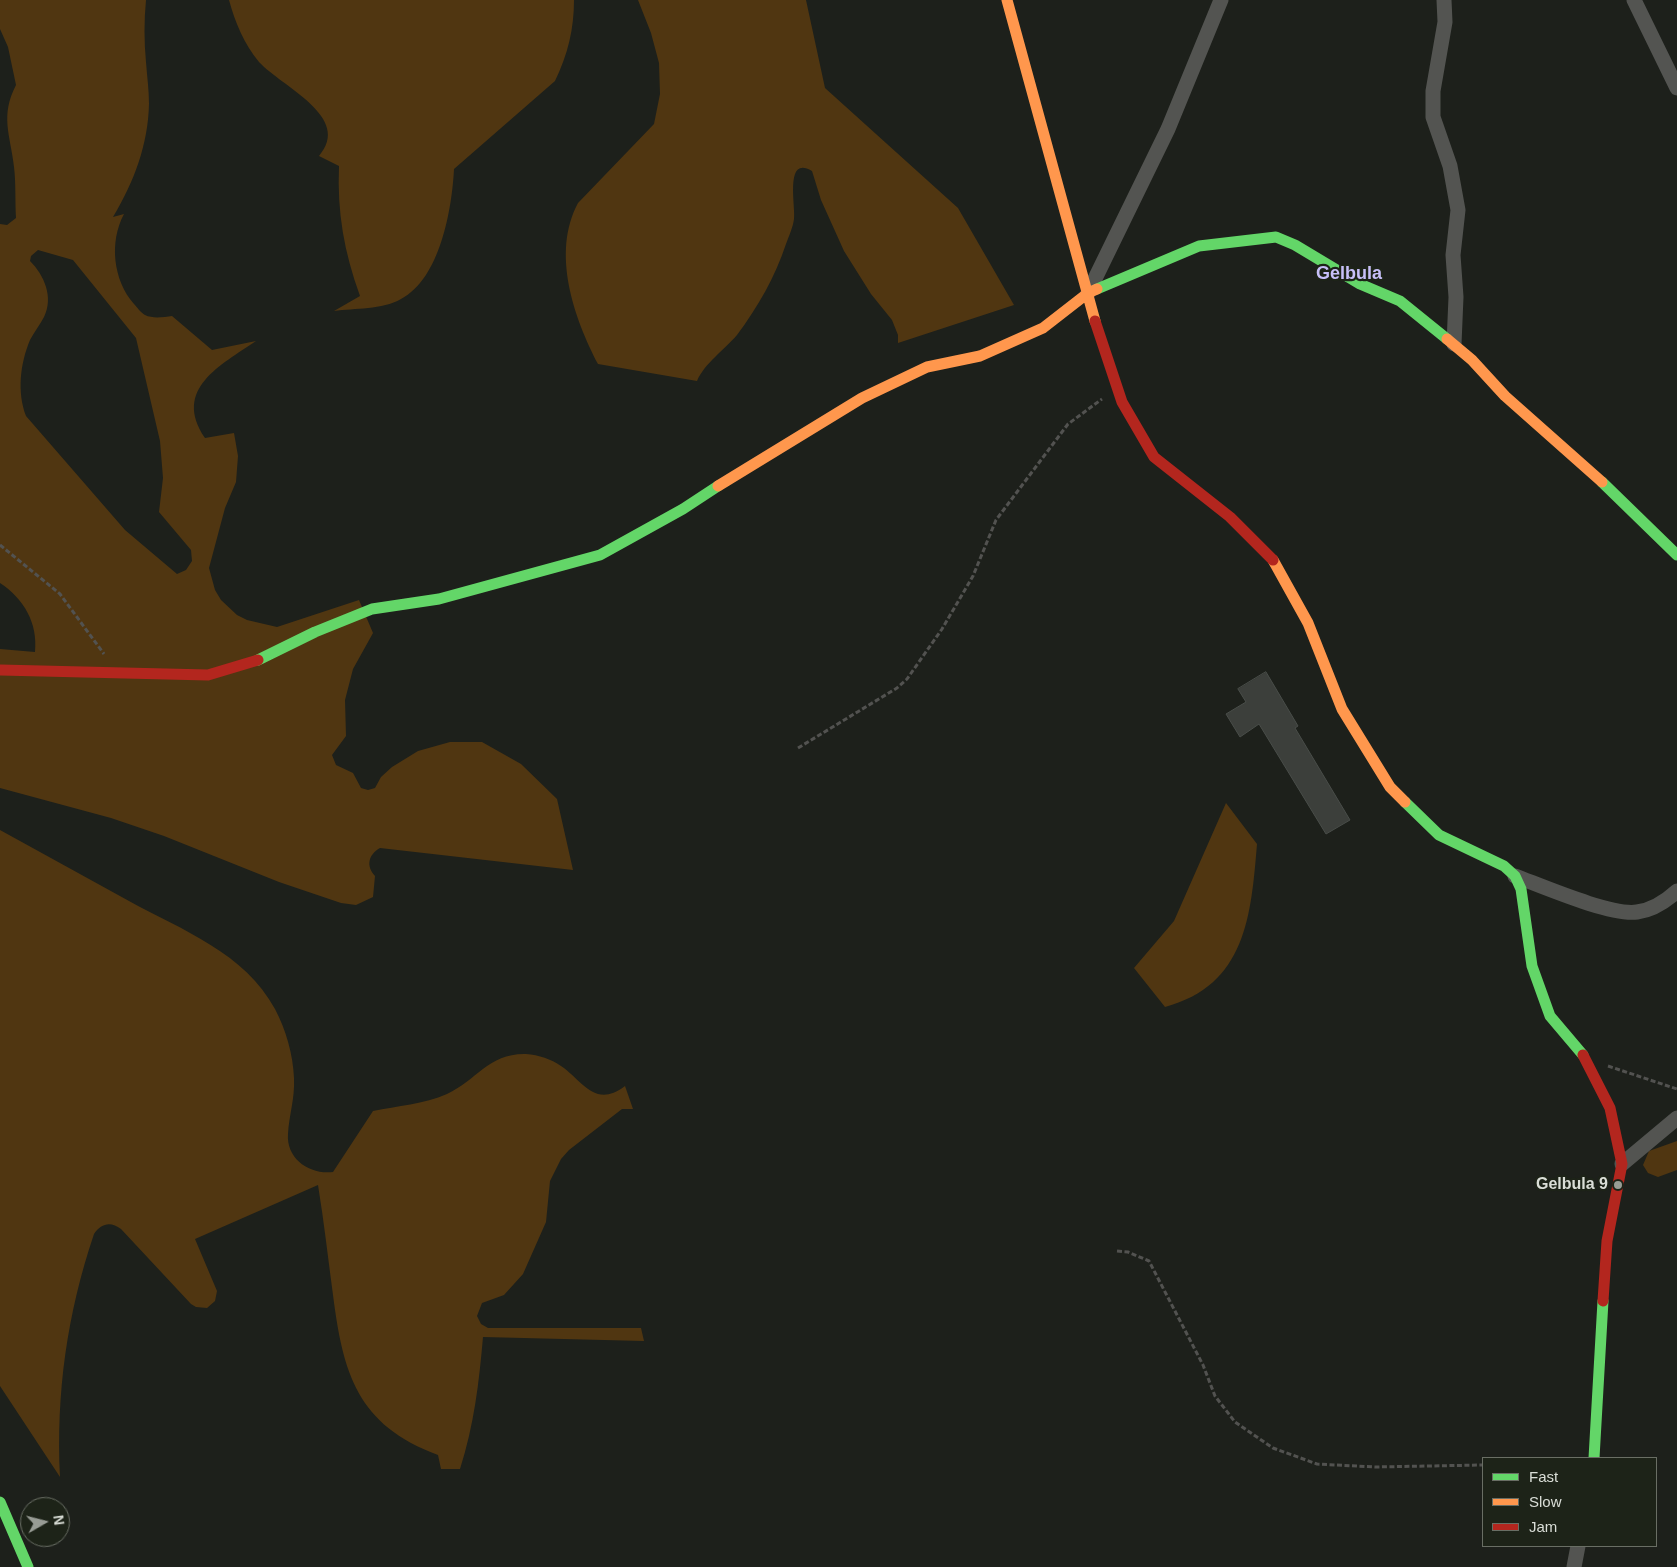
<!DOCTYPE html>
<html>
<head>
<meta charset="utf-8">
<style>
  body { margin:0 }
  #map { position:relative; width:1677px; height:1567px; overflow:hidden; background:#1d201b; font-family:Helvetica,sans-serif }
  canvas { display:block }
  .legend { position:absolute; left:1482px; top:1457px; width:175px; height:90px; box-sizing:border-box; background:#1d2318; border:1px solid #696e64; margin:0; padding:6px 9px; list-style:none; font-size:15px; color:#daded7 }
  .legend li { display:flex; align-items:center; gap:10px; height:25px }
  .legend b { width:25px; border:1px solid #696e64 }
  .north { position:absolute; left:20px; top:1497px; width:50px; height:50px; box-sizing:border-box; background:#1d2318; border:1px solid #696e64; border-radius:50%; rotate:82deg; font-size:14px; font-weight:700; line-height:20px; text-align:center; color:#daded7 }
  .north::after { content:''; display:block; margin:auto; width:18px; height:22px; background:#989c95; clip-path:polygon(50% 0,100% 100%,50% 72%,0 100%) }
</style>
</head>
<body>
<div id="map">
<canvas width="1677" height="1567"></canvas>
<ul class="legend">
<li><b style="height:6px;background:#63d668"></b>Fast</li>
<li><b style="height:6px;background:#ff974d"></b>Slow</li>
<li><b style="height:6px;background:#b3261e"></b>Jam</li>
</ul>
<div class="north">N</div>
</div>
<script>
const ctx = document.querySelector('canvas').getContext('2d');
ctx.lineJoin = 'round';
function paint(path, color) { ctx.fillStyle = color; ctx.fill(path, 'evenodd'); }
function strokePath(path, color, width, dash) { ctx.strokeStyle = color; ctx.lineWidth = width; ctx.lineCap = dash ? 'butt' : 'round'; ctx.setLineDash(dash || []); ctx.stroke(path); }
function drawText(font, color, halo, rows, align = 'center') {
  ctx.font = font + ' Helvetica,sans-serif'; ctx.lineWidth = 4.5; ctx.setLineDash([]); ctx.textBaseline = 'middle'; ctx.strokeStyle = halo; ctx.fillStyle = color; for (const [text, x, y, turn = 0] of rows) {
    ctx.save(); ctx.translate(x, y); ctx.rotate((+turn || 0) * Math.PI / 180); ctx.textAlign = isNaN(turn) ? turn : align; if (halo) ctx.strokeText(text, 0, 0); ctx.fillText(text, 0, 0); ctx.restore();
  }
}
const green = new Path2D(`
  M 0,0 L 146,0 C 144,21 144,41 146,62 C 147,76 149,90 149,104 C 148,145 134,182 113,217 L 124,214 C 109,242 113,280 134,304 C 137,307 141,313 145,315 C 153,319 164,317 172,316 L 212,350 L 256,341 C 221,365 172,389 205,438 L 234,433 L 238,456 L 236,482 L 225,508 L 209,568 L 215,590 L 221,600 L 237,615 L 247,620 L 277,627 L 359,600 L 373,633 L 353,669 L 345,700 L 346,736 L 332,755 L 336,765 L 353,773 L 361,788 L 368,790 L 375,788 L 381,777 L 392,767 L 418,751 L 450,742 L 482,742 L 521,764 L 557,799 L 573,870 L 380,848 C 368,855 366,866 375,876 L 373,897 L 356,905 L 341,903 L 279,882 L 164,836 L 111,818 L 0,788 L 0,649 L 35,652 C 38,623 24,599 0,583 L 0,224 L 7,225 L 16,218 C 15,201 16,183 14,167 C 10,134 0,116 16,85 L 8,47 L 0,29 ZM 38,250 L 73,260 L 136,338 L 160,441 L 163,478 L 159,512 L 191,550 L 192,561 L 186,570 L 177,574 L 125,530 L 26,416 C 17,392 20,364 30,340 C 34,332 40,325 44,317 C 54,297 44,275 30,261 L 31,256 Z
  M 229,0 L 574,0 C 574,29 568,54 555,81 L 454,169 C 452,209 440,279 401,299 C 382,310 355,308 334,311 L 360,296 C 344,252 337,212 339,166 L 319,156 C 353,117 282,87 259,62 C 244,44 235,22 229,0 Z
  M 638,0 L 806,0 L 825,88 L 958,208 L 1014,305 L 898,343 L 898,335 L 892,320 L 871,294 L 844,251 L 821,200 L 812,171 C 784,154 796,207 794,219 C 793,227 789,236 786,244 C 775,277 758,307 737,335 C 725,349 704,364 697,381 L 598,364 C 574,318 551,253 578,203 L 654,124 L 660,94 L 659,63 L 651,33 Z
  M 1226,803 L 1257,844 C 1251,916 1246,985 1165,1007 L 1134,968 L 1174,921 Z
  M 0,830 C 43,854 86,877 129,901 C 182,930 245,953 275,1009 C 286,1030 293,1054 294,1078 C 295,1099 289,1115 288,1134 C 286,1159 310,1175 333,1172 L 373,1111 C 397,1106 424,1104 447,1094 C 477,1080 489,1053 526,1054 C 539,1055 551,1059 561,1066 C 583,1081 595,1109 625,1086 L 633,1109 L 622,1109 L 569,1150 L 561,1159 L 550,1181 L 546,1222 L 523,1274 L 504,1295 L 482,1303 L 477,1316 L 481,1324 L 488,1328 L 641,1328 L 644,1341 L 483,1337 C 479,1383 474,1425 460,1469 L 441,1469 L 438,1455 C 357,1425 343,1373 333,1295 C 328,1258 324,1222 318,1185 L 195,1239 L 217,1291 L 215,1301 L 207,1308 L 196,1307 L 191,1304 L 121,1229 C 111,1221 101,1223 94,1234 C 67,1314 56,1393 60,1477 L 0,1386 Z
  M 1677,1141 L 1677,1170 L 1658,1177 L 1648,1173 L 1643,1165 L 1649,1151 Z`);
const building = new Path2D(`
  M 1266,672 L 1298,726 L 1295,728 L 1350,820 L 1326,834 L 1259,724 L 1240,737 L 1226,714 L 1246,702 L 1238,689 Z`);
const path = new Path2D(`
  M 0,545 L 60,594 L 104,654
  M 798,748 L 897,688 L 907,679 L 942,629 L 973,576 L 996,520 L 1068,424 L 1102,399
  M 1608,1066 L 1677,1089
  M 1117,1251 L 1128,1252 L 1149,1261 L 1203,1365 L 1215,1396 L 1235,1422 L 1273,1448 L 1317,1464 L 1375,1467 L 1483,1465`);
const street = new Path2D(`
  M 1444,0 L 1445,22 L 1433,91 L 1433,117 L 1450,166 L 1458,210 L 1453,255 L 1456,297 L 1454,344
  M 1634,0 L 1677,88
  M 1088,293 L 1168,129 L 1221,0
  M 1515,876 C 1542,886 1611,916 1637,912 C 1652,910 1666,901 1677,891
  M 1622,1164 L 1677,1118
  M 1574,1567 L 1578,1546`);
const fast = new Path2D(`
  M 1097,289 L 1199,246 L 1276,237 L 1295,245 L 1360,284 L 1400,301 L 1447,339
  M 1602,482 L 1677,555
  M 258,660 L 315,632 L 372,609 L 439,599 L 600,555 L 683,509 L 718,486
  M 1405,802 L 1439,835 L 1504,866 L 1515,876 L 1521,889 L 1532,966 L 1550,1016 L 1583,1055
  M 1594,1458 L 1603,1301
  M 0,1502 L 28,1567`);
const slow = new Path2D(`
  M 1007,0 L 1095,321
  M 1447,339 L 1472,360 L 1505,396 L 1602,482
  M 718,486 L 862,398 L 927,367 L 980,356 L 1043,328 L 1088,293 L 1097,289
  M 1273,560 L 1308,623 L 1342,709 L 1390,787 L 1405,802`);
const jam = new Path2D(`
  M 1095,321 L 1122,402 L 1154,457 L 1230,517 L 1273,560
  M 0,670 L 208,675 L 258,660
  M 1583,1055 L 1610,1108 L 1622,1164 L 1607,1241 L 1603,1301`);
const markers = [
  [1618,1185,5,"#989c95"]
];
const poiNames = [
  ["Gelbula 9",1608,1185]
];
const neighbourhoodNames = [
  ["Gelbula",1349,274]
];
paint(green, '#503611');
paint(building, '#3c3f3b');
strokePath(building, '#494d49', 1);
strokePath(path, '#525250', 3, [5, 2.5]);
strokePath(street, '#535451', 15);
strokePath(fast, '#63d668', 11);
strokePath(slow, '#ff974d', 11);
strokePath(jam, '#b3261e', 11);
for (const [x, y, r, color] of markers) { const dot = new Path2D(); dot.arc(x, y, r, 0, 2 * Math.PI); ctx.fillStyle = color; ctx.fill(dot); strokePath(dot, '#1d2318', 2); }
drawText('bold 16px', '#daded7', '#1d2318', poiNames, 'right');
drawText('bold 18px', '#c7bff8', '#1d2318', neighbourhoodNames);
</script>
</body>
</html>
